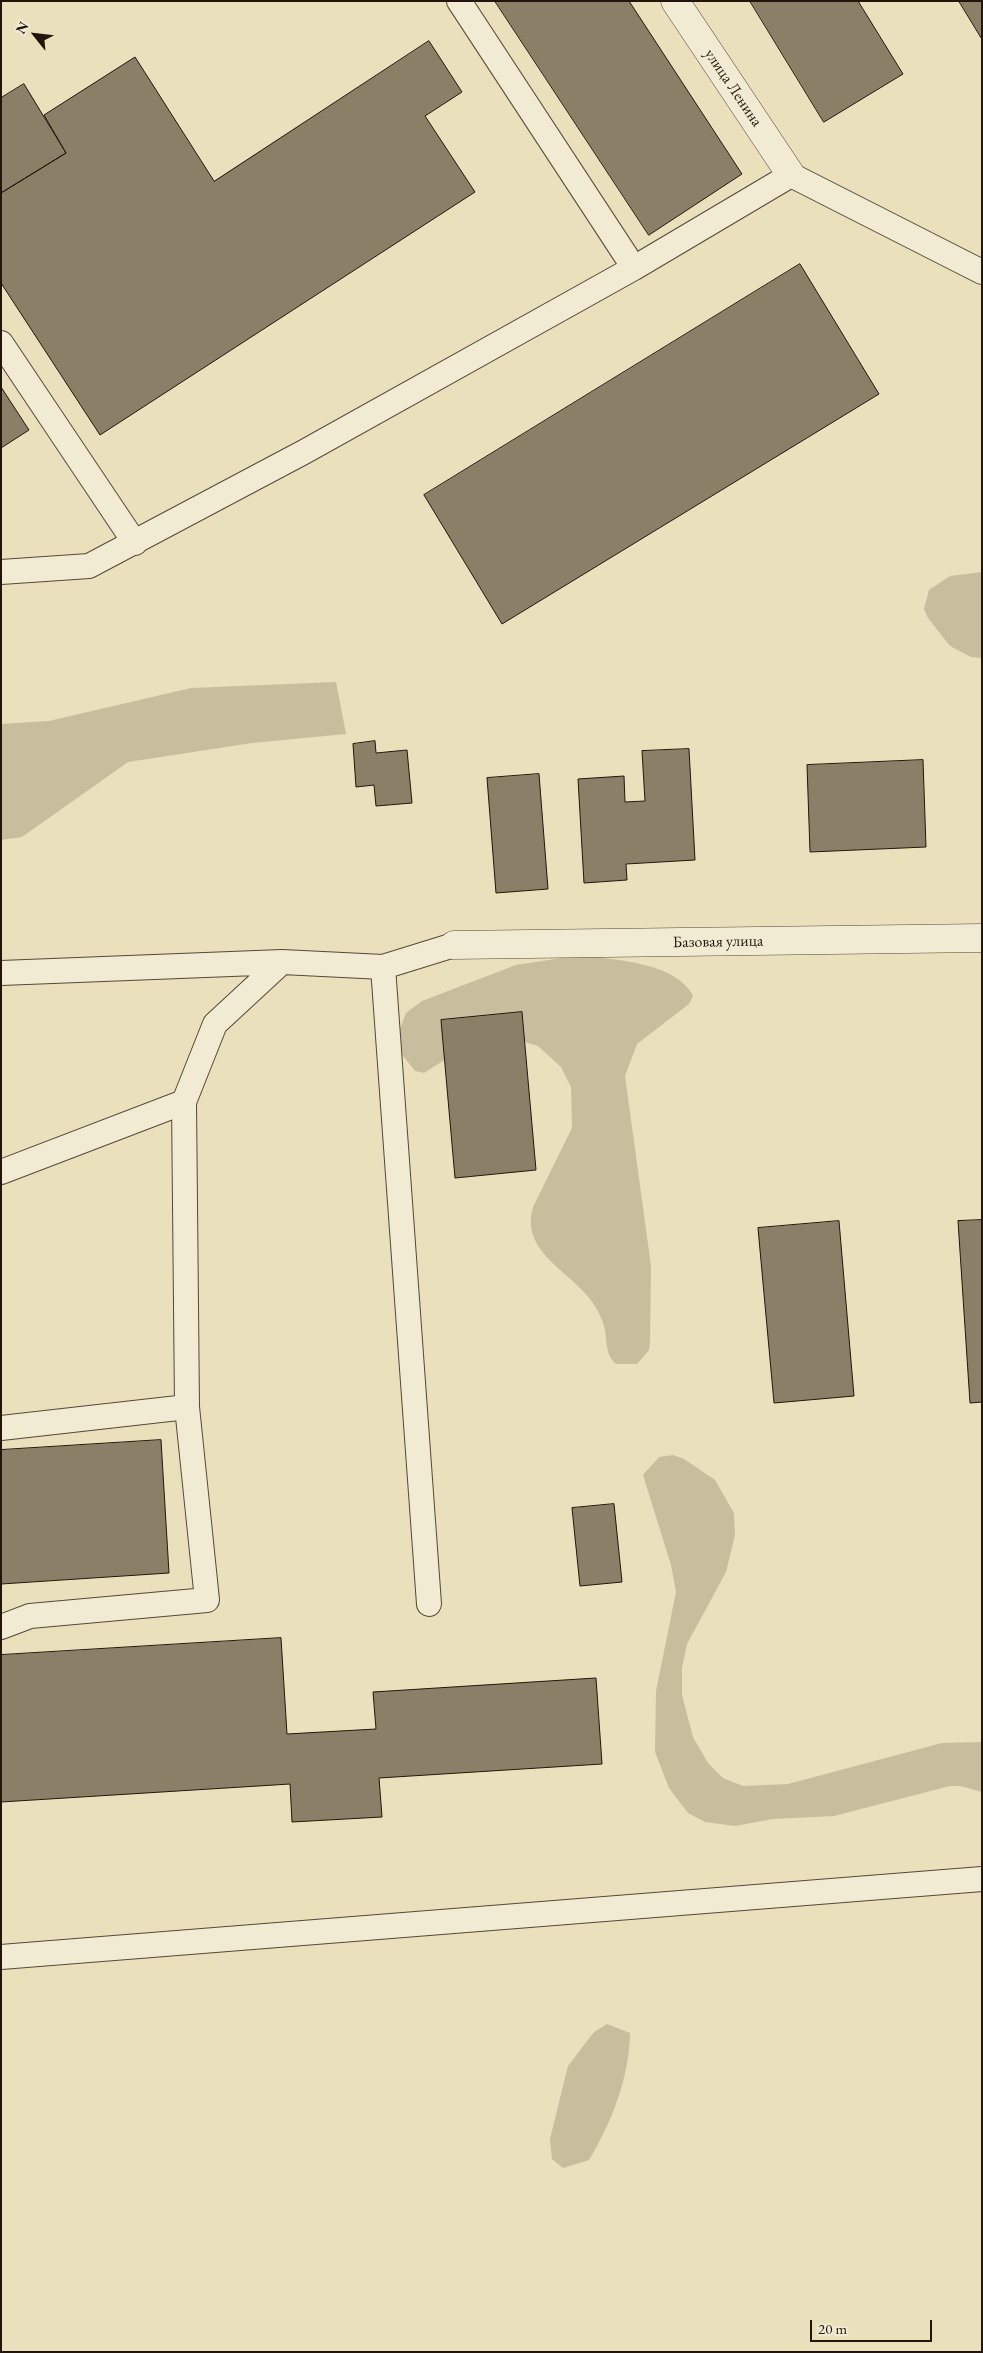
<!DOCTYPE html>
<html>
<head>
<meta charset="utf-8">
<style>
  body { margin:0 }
  #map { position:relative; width:983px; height:2353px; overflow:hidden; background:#eae0bb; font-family:"EB Garamond",serif }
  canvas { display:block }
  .frame { position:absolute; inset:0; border:2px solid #24150c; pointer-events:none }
  .north { position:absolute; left:10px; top:10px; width:50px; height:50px; -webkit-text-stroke:4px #f1ebd3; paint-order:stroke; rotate:299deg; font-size:14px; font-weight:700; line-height:20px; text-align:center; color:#24150c }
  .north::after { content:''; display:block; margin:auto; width:18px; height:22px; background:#24150c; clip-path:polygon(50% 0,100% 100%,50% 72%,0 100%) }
  .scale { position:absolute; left:810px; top:2320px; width:122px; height:22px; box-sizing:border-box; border:2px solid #24150c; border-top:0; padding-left:6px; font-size:15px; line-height:18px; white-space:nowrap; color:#24150c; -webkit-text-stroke:4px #f1ebd3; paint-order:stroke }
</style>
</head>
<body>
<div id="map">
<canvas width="983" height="2353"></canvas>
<div class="frame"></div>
<div class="north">N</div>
<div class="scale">20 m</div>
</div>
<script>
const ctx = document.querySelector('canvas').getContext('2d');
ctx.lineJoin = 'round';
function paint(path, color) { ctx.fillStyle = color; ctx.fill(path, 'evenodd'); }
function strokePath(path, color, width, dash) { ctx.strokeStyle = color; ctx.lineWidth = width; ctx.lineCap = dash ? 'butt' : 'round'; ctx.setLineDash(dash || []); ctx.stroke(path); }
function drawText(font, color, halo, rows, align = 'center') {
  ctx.font = font + ' "EB Garamond",serif'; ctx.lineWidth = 5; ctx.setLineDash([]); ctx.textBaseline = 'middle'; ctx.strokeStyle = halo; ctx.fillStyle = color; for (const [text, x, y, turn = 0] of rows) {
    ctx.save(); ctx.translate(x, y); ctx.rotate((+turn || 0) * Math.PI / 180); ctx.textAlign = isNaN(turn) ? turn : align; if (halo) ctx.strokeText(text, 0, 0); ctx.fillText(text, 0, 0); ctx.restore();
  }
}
const green = new Path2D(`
  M 982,572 L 982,658 L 971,657 L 950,646 L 928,618 L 924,609 L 929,590 L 950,576 Z
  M 336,682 L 346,734 L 252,743 L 128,762 L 22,837 L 1,840 L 1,724 L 49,721 L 191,688 Z
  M 581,955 C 614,960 677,962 693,996 L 689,1004 L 637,1044 L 625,1076 L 651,1266 L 650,1340 L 649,1350 L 637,1364 L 616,1364 C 604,1353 608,1341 604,1326 C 602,1318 595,1305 590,1299 C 568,1270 520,1251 533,1207 L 572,1128 L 571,1087 L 561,1067 L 538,1046 L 498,1034 L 471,1043 L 424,1073 L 415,1071 L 401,1053 L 399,1032 L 406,1013 L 422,1001 L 516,965 Z
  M 673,1455 L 684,1459 L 715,1480 L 734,1513 L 735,1535 L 726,1572 L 687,1644 L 682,1668 L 682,1695 L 693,1737 L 708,1763 L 723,1778 L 743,1786 L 788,1784 L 942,1743 L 982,1742 L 982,1792 L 960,1786 L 950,1786 L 834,1816 L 773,1819 L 735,1826 L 705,1822 L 688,1813 L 669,1788 L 655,1752 L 656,1691 L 676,1592 L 671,1565 L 643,1475 L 659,1457 Z
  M 607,2024 L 630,2033 C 629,2078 612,2122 589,2160 L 563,2168 L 552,2159 L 550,2139 L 568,2066 L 594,2032 Z`);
const building = new Path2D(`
  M 495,1 L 629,1 L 742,174 L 649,235 Z
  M 750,1 L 858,1 L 903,74 L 824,122 Z
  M 959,1 L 982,1 L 982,39 Z
  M 429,41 L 462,92 L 425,116 L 475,192 L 100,435 L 1,283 L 1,193 L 66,153 L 44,115 L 135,57 L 214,181 Z
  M 24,84 L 66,153 L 1,193 L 1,98 Z
  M 800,264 L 879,394 L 502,624 L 424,495 Z
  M 1,387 L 29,430 L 1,448 Z
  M 375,741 L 376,753 L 407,750 L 412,803 L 376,806 L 374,785 L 356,787 L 353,744 Z
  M 689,749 L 695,860 L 626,864 L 627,880 L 584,883 L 578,779 L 624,776 L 625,802 L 645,801 L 642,751 Z
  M 923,760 L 926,847 L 810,852 L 807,765 Z
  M 539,774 L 548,889 L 496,893 L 487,778 Z
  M 522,1012 L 536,1170 L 455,1178 L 441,1020 Z
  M 982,1220 L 982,1402 L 970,1403 L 958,1221 Z
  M 839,1221 L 854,1396 L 774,1403 L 758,1228 Z
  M 161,1440 L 169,1573 L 1,1584 L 1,1450 Z
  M 614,1504 L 622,1582 L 580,1586 L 572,1508 Z
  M 281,1638 L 287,1734 L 376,1729 L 373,1692 L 596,1678 L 602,1764 L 379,1778 L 382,1817 L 292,1822 L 290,1784 L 1,1802 L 1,1655 Z`);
const lane = new Path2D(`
  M 634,268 L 791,175 L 982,272
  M 1,343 L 135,543
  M 1,572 L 89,566 L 304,452 L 634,268 L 459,1
  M 383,967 L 429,1604
  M 1,973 L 282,962
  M 1,1172 L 184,1102
  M 1,1428 L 187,1407
  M 1,1627 L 30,1616 L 207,1600 L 187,1407 L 184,1102 L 215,1024 L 282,962 L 383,967 L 454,945
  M 1,1957 L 982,1879`);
const street = new Path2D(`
  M 675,1 L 791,175
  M 454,945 L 982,938`);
const streetNames = [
  ["улица Ленина",733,88,56],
  ["Базовая улица",718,942,-1]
];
paint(green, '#c8bd9d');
paint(building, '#8b7f67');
strokePath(building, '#24150c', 1);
strokePath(lane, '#564838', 26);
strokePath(street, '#564838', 29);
strokePath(lane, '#f1ebd3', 24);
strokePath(street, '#f1ebd3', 28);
drawText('16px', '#24150c', '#f1ebd3', streetNames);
</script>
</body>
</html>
